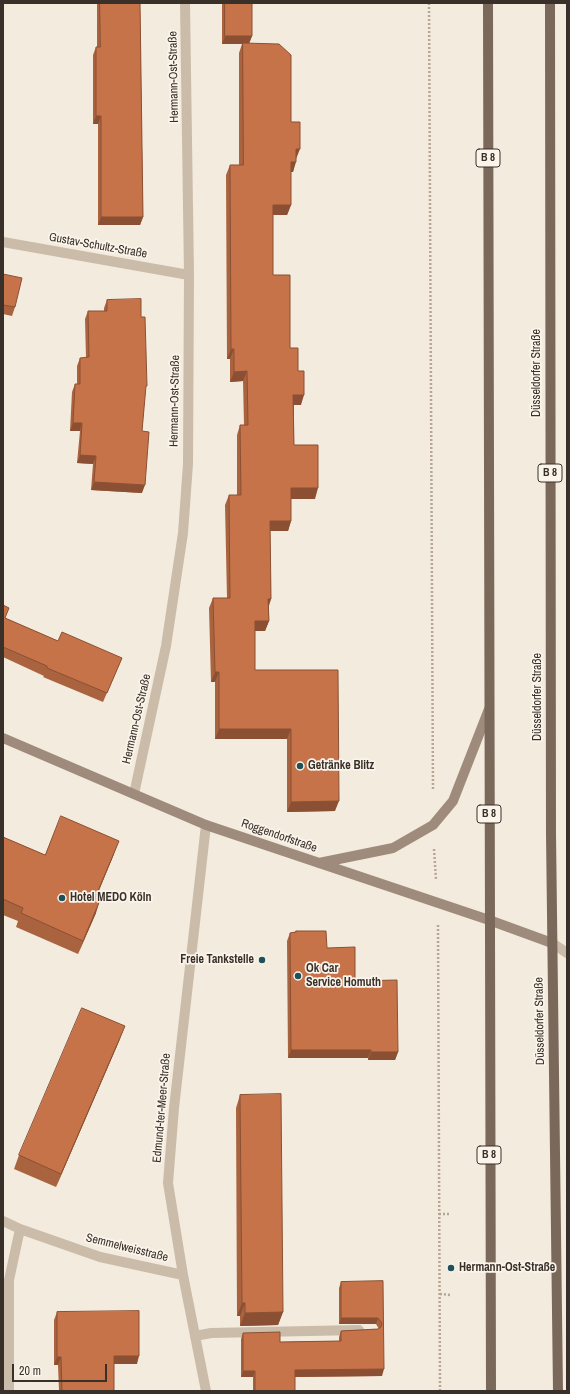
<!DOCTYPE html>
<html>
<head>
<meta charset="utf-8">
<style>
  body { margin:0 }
  #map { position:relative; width:570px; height:1394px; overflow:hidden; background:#f3ebde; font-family:"Archivo Narrow",sans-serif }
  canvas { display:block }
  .frame { position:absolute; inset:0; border:4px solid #393029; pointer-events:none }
  .scale { position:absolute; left:12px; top:1364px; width:95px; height:18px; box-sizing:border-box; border:2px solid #393029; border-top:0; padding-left:5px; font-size:12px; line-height:14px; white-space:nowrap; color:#393029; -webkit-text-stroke:3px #faf4eb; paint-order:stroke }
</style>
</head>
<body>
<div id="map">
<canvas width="570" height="1394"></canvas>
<div class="frame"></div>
<div class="scale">20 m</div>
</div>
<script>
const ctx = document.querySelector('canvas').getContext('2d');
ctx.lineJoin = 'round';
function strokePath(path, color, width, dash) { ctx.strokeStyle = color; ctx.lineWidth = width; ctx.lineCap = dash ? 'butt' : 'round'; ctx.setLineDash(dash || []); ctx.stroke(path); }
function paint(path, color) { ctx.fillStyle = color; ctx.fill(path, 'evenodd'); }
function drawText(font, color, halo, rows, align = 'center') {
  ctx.font = font + ' "Archivo Narrow",sans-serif'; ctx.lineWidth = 3.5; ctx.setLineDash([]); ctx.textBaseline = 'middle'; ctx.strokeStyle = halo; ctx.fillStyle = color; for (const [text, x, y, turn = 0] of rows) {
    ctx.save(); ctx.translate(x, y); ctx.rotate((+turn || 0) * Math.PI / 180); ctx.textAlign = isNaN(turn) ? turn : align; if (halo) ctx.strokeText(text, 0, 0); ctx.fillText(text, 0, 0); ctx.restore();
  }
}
const path = new Path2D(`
  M 429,3 L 433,790
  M 434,849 L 436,880
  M 438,925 L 440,1391
  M 439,1214 L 451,1214
  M 440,1294 L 451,1295`);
const lane = new Path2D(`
  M 195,1336 L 211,1333 L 359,1330`);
const street = new Path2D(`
  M 3,242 L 189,275
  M 134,794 L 166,646 L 183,533 L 188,464 L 189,275 L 185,3
  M 552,943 L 567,953
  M 3,1221 L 20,1229 L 100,1257 L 183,1275
  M 9,1391 L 9,1280 L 20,1229
  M 206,1391 L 183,1275 L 168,1183 L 174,1108 L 206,825`);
const secondary = new Path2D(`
  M 3,738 L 206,825 L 489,920 L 552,943
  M 319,863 L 393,848 L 433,825 L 453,801 L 489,709`);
const primary = new Path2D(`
  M 488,3 L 491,1391
  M 550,3 L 551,834 L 558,1391`);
const wall = new Path2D(`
  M 97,3 L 140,3 L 143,217 L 140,225 L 98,225 L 98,124 L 93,124 L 93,55 L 96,47 L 97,47 Z
  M 222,3 L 252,3 L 252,36 L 249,43 L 291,122 L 296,158 L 293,172 L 291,172 L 291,205 L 287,215 L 273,215 L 273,275 L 290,348 L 298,371 L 301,405 L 294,405 L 294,445 L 315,499 L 291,499 L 291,521 L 288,531 L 270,531 L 271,599 L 269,606 L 269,621 L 265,631 L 255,631 L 255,670 L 338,670 L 335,811 L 287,812 L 287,739 L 215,739 L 215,682 L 211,682 L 209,608 L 213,598 L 227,598 L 225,505 L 229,495 L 237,495 L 237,435 L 240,425 L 244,425 L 243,381 L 230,382 L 230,359 L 227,359 L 226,175 L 230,165 L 239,165 L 239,53 L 242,44 L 222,44 Z
  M 3,274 L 15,307 L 12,316 L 3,314 Z
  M 107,300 L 145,392 L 142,431 L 142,493 L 91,490 L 93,464 L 77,463 L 80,431 L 70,431 L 72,392 L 75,384 L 77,384 L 77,366 L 80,358 L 86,358 L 85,319 L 88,311 L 104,311 L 104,308 Z
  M 3,605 L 5,618 L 58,641 L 122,658 L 103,702 L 43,677 L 44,676 L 3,657 Z
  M 3,837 L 45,855 L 114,854 L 96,898 L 96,913 L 78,954 L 16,927 L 18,921 L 3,915 Z
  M 296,931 L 327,948 L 355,981 L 398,1052 L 395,1060 L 368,1060 L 368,1058 L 288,1058 L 287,941 L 290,933 L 295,932 Z
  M 120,1039 L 56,1187 L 14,1169 L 19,1155 Z
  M 240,1095 L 283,1312 L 278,1325 L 240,1326 L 240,1316 L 237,1316 L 236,1108 Z
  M 383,1281 L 382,1376 L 295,1377 L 295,1391 L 253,1391 L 253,1377 L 241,1377 L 241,1339 L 243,1333 L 280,1342 L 339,1341 L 339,1337 L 341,1331 L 378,1329 L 379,1329 L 376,1324 L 339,1324 L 339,1288 L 341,1282 Z
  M 57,1312 L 137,1364 L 114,1364 L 114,1391 L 59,1391 L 58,1365 L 54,1365 L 54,1320 Z`);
const shadedWall = new Path2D(`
  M 225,36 L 252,36 L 249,44 L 222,44 Z
  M 96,116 L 101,116 L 98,124 L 93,124 Z
  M 296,149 L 300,149 L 296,159 Z
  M 291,162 L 296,162 L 293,172 L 287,172 Z
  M 273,205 L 291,205 L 287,215 L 269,215 Z
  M 101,217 L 143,217 L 140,225 L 98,225 Z
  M 231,349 L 234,349 L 230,359 L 227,359 Z
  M 247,371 L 243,381 L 230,382 L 234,372 Z
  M 293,395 L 304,395 L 301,405 L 290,405 Z
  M 73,423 L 82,423 L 80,431 L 70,431 Z
  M 80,455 L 96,456 L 93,464 L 77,463 Z
  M 94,482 L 145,485 L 142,493 L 91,490 Z
  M 291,488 L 318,488 L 315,499 L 287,499 Z
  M 270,521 L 291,521 L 288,531 L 266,531 Z
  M 268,599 L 271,599 L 267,609 Z
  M 255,621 L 269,621 L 265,631 L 251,631 Z
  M 215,672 L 219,672 L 215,682 L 211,682 Z
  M 219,729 L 291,729 L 287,739 L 215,739 Z
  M 339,801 L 335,811 L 287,812 L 291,802 Z
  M 119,841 L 114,854 L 90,911 L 95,898 Z
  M 100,900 L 96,913 L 78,954 L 83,941 Z
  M 125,1026 L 120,1039 L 56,1187 L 61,1174 Z
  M 291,1050 L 371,1050 L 368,1058 L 288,1058 Z
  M 371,1052 L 398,1052 L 395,1060 L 368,1060 Z
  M 242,1303 L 245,1303 L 240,1316 L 237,1316 Z
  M 283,1312 L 278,1325 L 240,1326 L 245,1313 Z
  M 341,1318 L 378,1318 L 376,1324 L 339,1324 Z
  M 114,1356 L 139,1356 L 137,1364 L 111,1364 Z
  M 57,1357 L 61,1357 L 58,1365 L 54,1365 Z
  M 384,1369 L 382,1376 L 292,1377 L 295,1370 Z
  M 243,1371 L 255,1371 L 253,1377 L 241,1377 Z`);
const building = new Path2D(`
  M 100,3 L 140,3 L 143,217 L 101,217 L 101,116 L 96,116 L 96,47 L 100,47 Z
  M 225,3 L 252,3 L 252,36 L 225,36 Z
  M 243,43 L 279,44 L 291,55 L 291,122 L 300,122 L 300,149 L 296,149 L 296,162 L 291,162 L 291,205 L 273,205 L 273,275 L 290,275 L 290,348 L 298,348 L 298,371 L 304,371 L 304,395 L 293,395 L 294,445 L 318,445 L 318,488 L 291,488 L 291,521 L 270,521 L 271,599 L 268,599 L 269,621 L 255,621 L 255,670 L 338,670 L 339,801 L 291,802 L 291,729 L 219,729 L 219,672 L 215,672 L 213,598 L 230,598 L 229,495 L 241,495 L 240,425 L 248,425 L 247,371 L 234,372 L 234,349 L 231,349 L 230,165 L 243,165 Z
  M 3,274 L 22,278 L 15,307 L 3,305 Z
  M 141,299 L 141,317 L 145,317 L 147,386 L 146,386 L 142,431 L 149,432 L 145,485 L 94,482 L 96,456 L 80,455 L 82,423 L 73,423 L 75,384 L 80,384 L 80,358 L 89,357 L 88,311 L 107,311 L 107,300 Z
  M 3,605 L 9,608 L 5,618 L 58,641 L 62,632 L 122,658 L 107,693 L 47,668 L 47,666 L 3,647 Z
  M 61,816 L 119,841 L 95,898 L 100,900 L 83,941 L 21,913 L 23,908 L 3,899 L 3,837 L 45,855 Z
  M 296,931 L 326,931 L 327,948 L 355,947 L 355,981 L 397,980 L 398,1052 L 371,1052 L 371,1050 L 291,1050 L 290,933 L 296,932 Z
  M 82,1008 L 125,1026 L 61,1174 L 19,1155 Z
  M 281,1094 L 283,1312 L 245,1313 L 245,1303 L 242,1303 L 240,1095 Z
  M 383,1281 L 384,1369 L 295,1370 L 295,1391 L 255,1391 L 255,1371 L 243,1371 L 243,1333 L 280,1332 L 280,1342 L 341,1341 L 341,1331 L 378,1329 L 381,1327 L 382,1323 L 378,1318 L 341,1318 L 341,1282 Z
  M 139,1311 L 139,1356 L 114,1356 L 114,1391 L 62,1391 L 61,1357 L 57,1357 L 57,1312 Z`);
const markers = [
  [300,766,4,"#1e515a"],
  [62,898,4,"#1e515a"],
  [262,960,4,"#1e515a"],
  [298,976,4,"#1e515a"],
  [451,1268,4,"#1e515a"]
];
const shields = [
  [488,158,24],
  [550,473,24],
  [489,814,24],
  [489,1155,24]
];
const shieldNames = [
  ["B 8",488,158],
  ["B 8",550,473],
  ["B 8",489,814],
  ["B 8",489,1155]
];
const streetNames = [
  ["Hermann-Ost-Straße",174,77,-91],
  ["Gustav-Schultz-Straße",98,246,10],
  ["Düsseldorfer Straße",537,373,-90],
  ["Hermann-Ost-Straße",175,401,-89],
  ["Düsseldorfer Straße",538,697,-90],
  ["Hermann-Ost-Straße",137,719,-77],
  ["Roggendorfstraße",279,836,19],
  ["Düsseldorfer Straße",540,1021,-91],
  ["Edmund-ter-Meer-Straße",162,1108,-85],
  ["Semmelweisstraße",127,1248,14]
];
const poiNames = [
  ["Getränke Blitz",308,766],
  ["Hotel MEDO Köln",70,898],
  ["Freie Tankstelle",254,960,"right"],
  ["Ok Car",306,969],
  ["Service Homuth",306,983],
  ["Hermann-Ost-Straße",459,1268]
];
strokePath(path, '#b7a694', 2.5, [2, 2]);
strokePath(lane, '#cbbcaa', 10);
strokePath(street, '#cbbcaa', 10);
strokePath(secondary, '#9f8b7b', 10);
strokePath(primary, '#7a685a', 10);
paint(wall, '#aa633f');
paint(shadedWall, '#8b5033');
paint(building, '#c67349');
strokePath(building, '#8b5033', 1);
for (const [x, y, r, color] of markers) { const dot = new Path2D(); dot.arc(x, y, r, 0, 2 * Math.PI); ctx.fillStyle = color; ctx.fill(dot); strokePath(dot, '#faf4eb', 1.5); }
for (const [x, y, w] of shields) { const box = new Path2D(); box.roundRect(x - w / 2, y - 9, w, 18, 3); ctx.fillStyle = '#faf4eb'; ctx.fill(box); strokePath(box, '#393029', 1); }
drawText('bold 11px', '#393029', null, shieldNames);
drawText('12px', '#393029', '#faf4eb', streetNames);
drawText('bold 12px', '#393029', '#faf4eb', poiNames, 'left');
</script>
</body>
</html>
